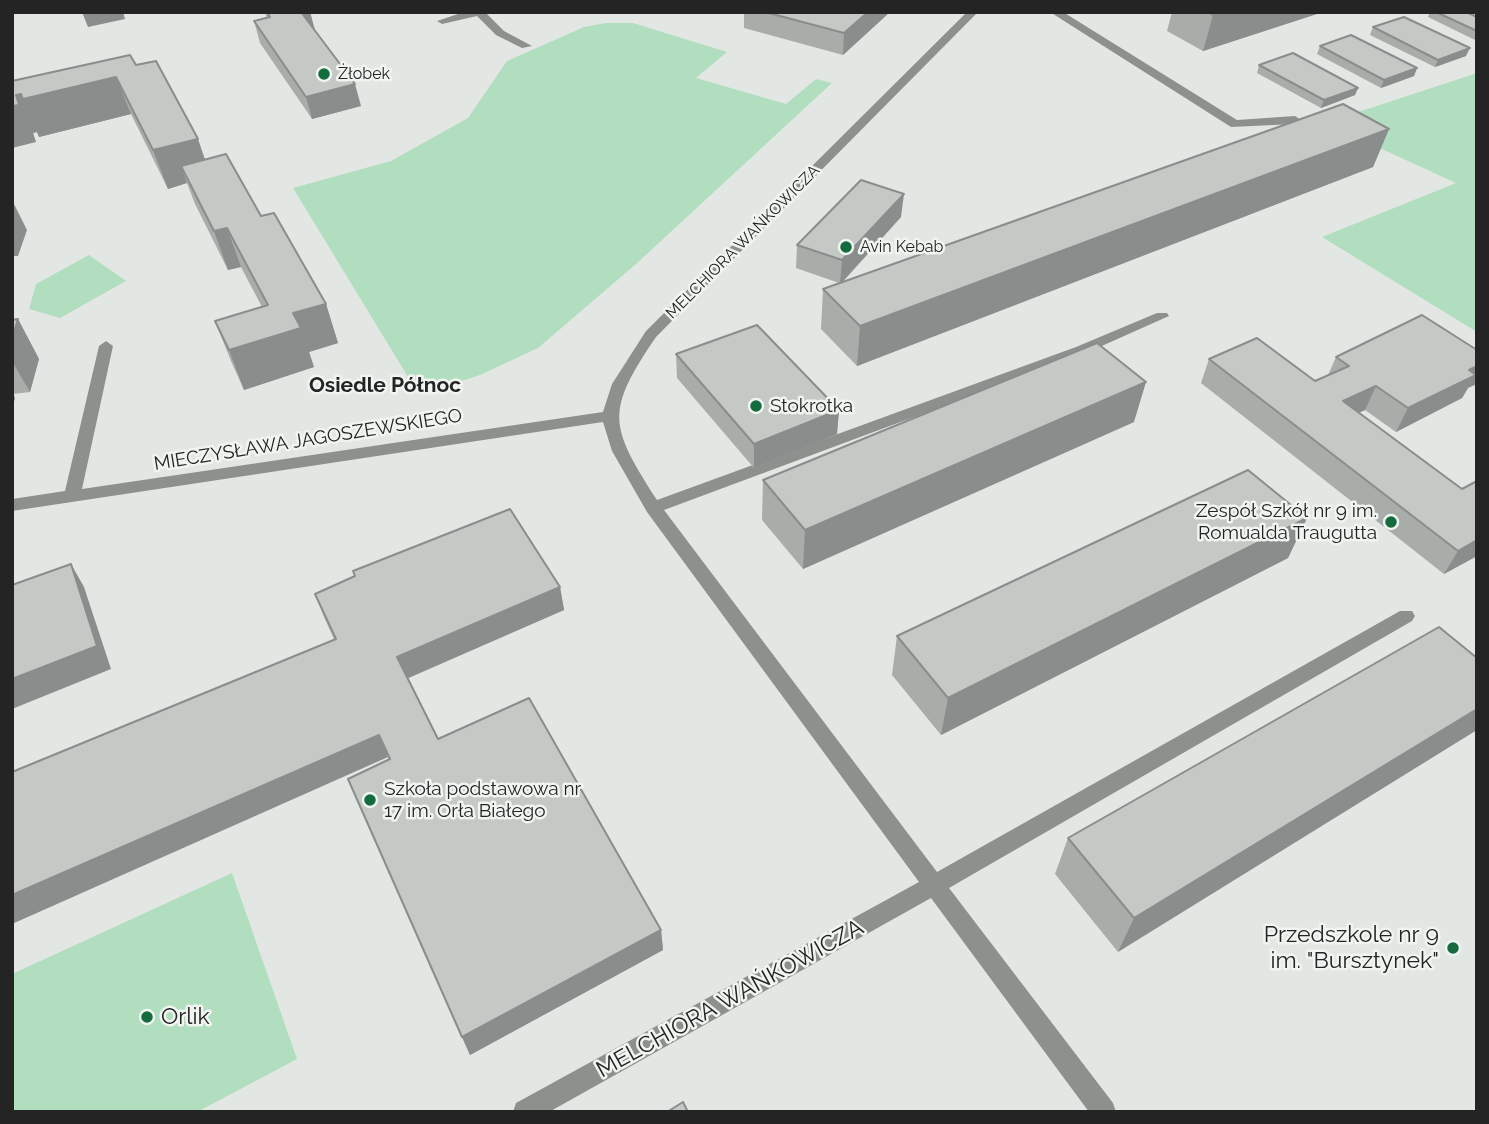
<!DOCTYPE html>
<html>
<head>
<meta charset="utf-8">
<style>
  body { margin:0 }
  #map { position:relative; width:1489px; height:1124px; overflow:hidden; background:#e3e7e4; font-family:Raleway,sans-serif }
  canvas { display:block }
  .frame { position:absolute; inset:0; border:14px solid #232423; pointer-events:none }
</style>
</head>
<body>
<div id="map">
<canvas width="1489" height="1124"></canvas>
<div class="frame"></div>
</div>
<script>
const ctx = document.querySelector('canvas').getContext('2d');
ctx.lineJoin = 'round';
function paint(path, color) { ctx.fillStyle = color; ctx.fill(path, 'evenodd'); }
function strokePath(path, color, width, dash) { ctx.strokeStyle = color; ctx.lineWidth = width; ctx.lineCap = dash ? 'butt' : 'round'; ctx.setLineDash(dash || []); ctx.stroke(path); }
function drawText(font, color, halo, rows, align = 'center') {
  ctx.font = font + ' Raleway,sans-serif'; ctx.lineWidth = 5; ctx.setLineDash([]); ctx.textBaseline = 'middle'; ctx.strokeStyle = halo; ctx.fillStyle = color; for (const [text, x, y, turn = 0] of rows) {
    ctx.save(); ctx.translate(x, y); ctx.rotate((+turn || 0) * Math.PI / 180); ctx.textAlign = isNaN(turn) ? turn : align; if (halo) ctx.strokeText(text, 0, 0); ctx.fillText(text, 0, 0); ctx.restore();
  }
}
const green = new Path2D(`
  M 606,23 L 633,23 L 727,52 L 696,78 L 786,104 L 816,79 L 832,83 L 636,264 L 538,348 L 480,375 L 419,395 L 293,188 L 391,161 L 468,118 L 507,61 L 584,27 Z
  M 1477,73 L 1477,332 L 1322,237 L 1456,183 L 1325,123 Z
  M 89,255 L 126,281 L 60,318 L 29,309 L 36,284 Z
  M 232,873 L 297,1059 L 197,1112 L 12,1112 L 12,974 Z`);
const minor = new Path2D(`
  M 464,12 L 485,12 L 504,31 L 532,46 L 522,48 L 496,35 L 477,16 L 442,24 L 437,21 Z
  M 967,12 L 978,12 L 656,337 C 605,412 609,425 657,500 L 1076,347 L 1157,313 L 1167,313 L 1169,316 L 1086,353 L 664,510 L 937,872 L 1400,611 L 1412,611 L 1415,616 L 1412,621 L 949,888 L 1113,1103 L 1116,1112 L 1089,1112 L 931,898 L 549,1112 L 513,1112 L 516,1103 L 919,882 L 647,512 L 612,451 L 603,422 L 12,511 L 12,499 L 65,491 L 99,346 L 106,341 L 113,346 L 82,489 L 603,412 L 612,384 L 646,331 Z
  M 1050,12 L 1063,12 L 1237,120 L 1295,116 L 1301,120 L 1295,124 L 1231,127 Z`);
const wall = new Path2D(`
  M 265,12 L 310,12 L 314,30 L 361,106 L 312,119 L 260,43 L 254,21 L 267,18 Z
  M 744,12 L 890,12 L 843,55 L 744,28 Z
  M 1172,12 L 1323,12 L 1203,51 L 1167,31 Z
  M 1430,12 L 1466,12 L 1477,17 L 1477,41 L 1428,17 Z
  M 1373,27 L 1466,56 L 1435,67 L 1370,35 Z
  M 1320,46 L 1417,68 L 1414,76 L 1381,88 L 1317,54 Z
  M 136,65 L 205,160 L 261,216 L 326,304 L 338,343 L 309,352 L 314,367 L 244,390 L 231,361 L 215,321 L 262,307 L 241,267 L 228,270 L 195,204 L 187,183 L 168,189 L 131,114 L 39,137 L 37,132 L 33,133 L 36,142 L 12,81 Z
  M 1259,65 L 1358,88 L 1355,95 L 1321,108 L 1257,73 Z
  M 1389,129 L 1373,167 L 857,366 L 821,329 L 823,289 L 839,283 L 796,268 L 797,245 L 901,217 L 842,283 Z
  M 18,319 L 39,359 L 30,392 L 13,394 L 15,398 L 12,407 L 12,320 Z
  M 676,354 L 839,410 L 837,434 L 754,468 L 677,378 Z
  M 1336,357 L 1468,388 L 1462,398 L 1396,432 L 1365,410 L 1359,413 L 1477,556 L 1444,574 L 1201,383 L 1209,359 L 1315,381 L 1328,375 Z
  M 1134,422 L 803,569 L 762,520 L 763,480 Z
  M 1307,518 L 1288,558 L 941,735 L 892,675 L 897,636 Z
  M 560,587 L 564,610 L 407,678 L 438,739 L 661,930 L 663,950 L 470,1055 L 348,779 L 389,760 L 324,617 L 315,594 Z
  M 1439,627 L 1118,952 L 1055,874 L 1068,838 Z`);
const shadedWall = new Path2D(`
  M 82,12 L 123,12 L 125,19 L 88,27 Z
  M 300,12 L 310,12 L 315,30 Z
  M 868,12 L 890,12 L 843,55 L 844,33 Z
  M 1222,12 L 1323,12 L 1203,51 L 1213,15 Z
  M 1470,48 L 1466,56 L 1435,67 L 1438,60 Z
  M 1417,68 L 1414,76 L 1381,88 L 1384,80 Z
  M 116,77 L 131,114 L 39,137 L 37,132 L 33,133 L 36,142 L 12,148 L 12,106 L 16,95 Z
  M 355,84 L 361,106 L 312,119 L 306,97 Z
  M 1358,88 L 1355,95 L 1321,108 L 1324,100 Z
  M 1389,129 L 1373,167 L 857,366 L 860,326 Z
  M 198,139 L 211,177 L 181,166 L 187,183 L 168,189 L 153,150 Z
  M 904,194 L 901,217 L 840,284 L 842,260 Z
  M 12,200 L 27,230 L 18,256 L 12,256 Z
  M 227,228 L 241,267 L 228,270 L 214,231 Z
  M 326,304 L 338,343 L 309,352 L 314,367 L 244,390 L 229,350 L 293,313 Z
  M 18,319 L 39,359 L 30,392 L 12,361 L 12,338 Z
  M 1477,366 L 1477,384 L 1468,388 L 1462,398 L 1396,432 L 1408,408 L 1469,370 Z
  M 1146,382 L 1134,422 L 803,569 L 805,530 Z
  M 1376,386 L 1365,410 L 1332,425 L 1343,401 Z
  M 12,393 L 15,398 L 12,407 Z
  M 839,410 L 837,434 L 754,468 L 754,444 Z
  M 1307,518 L 1288,558 L 941,735 L 948,698 Z
  M 1477,540 L 1477,556 L 1444,574 L 1458,551 Z
  M 71,564 L 84,587 L 111,669 L 12,709 L 12,679 Z
  M 560,587 L 564,610 L 404,680 L 397,657 Z
  M 1477,709 L 1477,730 L 1118,952 L 1134,918 Z
  M 379,735 L 388,757 L 12,924 L 12,895 Z
  M 661,930 L 663,950 L 470,1055 L 462,1037 Z`);
const building = new Path2D(`
  M 267,12 L 301,12 L 355,84 L 306,97 L 254,21 L 270,17 Z
  M 765,12 L 868,12 L 844,33 Z
  M 1208,12 L 1222,12 L 1213,15 Z
  M 1436,12 L 1466,12 L 1477,17 L 1477,31 Z
  M 1404,17 L 1470,48 L 1438,60 L 1373,27 Z
  M 1351,35 L 1417,68 L 1384,80 L 1320,46 Z
  M 1293,53 L 1358,88 L 1324,100 L 1259,65 Z
  M 130,55 L 136,65 L 156,61 L 198,139 L 153,150 L 116,77 L 23,99 L 21,94 L 16,95 L 19,105 L 12,106 L 12,81 Z
  M 1343,104 L 1389,129 L 860,326 L 823,289 Z
  M 226,154 L 261,216 L 274,213 L 326,304 L 293,313 L 301,328 L 229,350 L 215,321 L 268,305 L 227,228 L 214,231 L 181,166 Z
  M 861,180 L 904,194 L 842,260 L 797,245 Z
  M 1422,315 L 1477,350 L 1477,366 L 1469,370 L 1476,375 L 1408,408 L 1376,386 L 1343,401 L 1462,489 L 1477,481 L 1477,540 L 1458,551 L 1209,359 L 1257,338 L 1315,381 L 1349,366 L 1336,357 Z
  M 18,319 L 12,338 L 12,320 Z
  M 757,325 L 839,410 L 754,444 L 676,354 Z
  M 1097,343 L 1146,382 L 805,530 L 763,480 Z
  M 1248,470 L 1307,518 L 948,698 L 897,636 Z
  M 510,509 L 560,587 L 397,657 L 438,739 L 529,698 L 661,930 L 462,1037 L 348,779 L 390,759 L 379,735 L 12,895 L 12,772 L 336,639 L 315,594 L 355,576 L 353,571 Z
  M 71,564 L 97,646 L 12,679 L 12,585 Z
  M 1439,627 L 1477,658 L 1477,709 L 1134,918 L 1068,838 Z
  M 683,1102 L 688,1112 L 667,1112 Z`);
const markers = [
  [324,74,7,"#146b3d"],
  [846,247,7,"#146b3d"],
  [756,406,7,"#146b3d"],
  [1391,522,7,"#146b3d"],
  [370,800,7,"#146b3d"],
  [1453,948,7,"#146b3d"],
  [147,1017,7,"#146b3d"]
];
const farPoinames = [
  ["Żłobek",338,74],
  ["Avin Kebab",860,247]
];
const farStreetnames = [
  ["MELCHIORA WAŃKOWICZA",743,242,-45]
];
const poiNames = [
  ["Stokrotka",770,406],
  ["Zespół Szkół nr 9 im.",1377,511,"right"],
  ["Romualda Traugutta",1377,533,"right"],
  ["Szkoła podstawowa nr",384,789],
  ["17 im. Orła Białego",384,811]
];
const streetNames = [
  ["MIECZYSŁAWA JAGOSZEWSKIEGO",308,440,-9]
];
const neighbourhoodNames = [
  ["Osiedle Północ",385,386]
];
const nearPoinames = [
  ["Przedszkole nr 9",1439,935],
  ["im. \"Bursztynek\"",1439,961],
  ["Orlik",161,1017,"left"]
];
const nearStreetnames = [
  ["MELCHIORA WAŃKOWICZA",730,999,-29]
];
paint(green, '#b1debe');
paint(minor, '#8e908e');
paint(wall, '#a9adaa');
paint(shadedWall, '#898d8b');
paint(building, '#c4c9c6');
strokePath(building, '#898d8b', 2);
for (const [x, y, r, color] of markers) { const dot = new Path2D(); dot.arc(x, y, r, 0, 2 * Math.PI); ctx.fillStyle = color; ctx.fill(dot); strokePath(dot, '#f0f5f1', 2.5); }
drawText('16px', '#232423', '#f0f5f1', farPoinames, 'left');
drawText('16px', '#232423', '#f0f5f1', farStreetnames);
drawText('19px', '#232423', '#f0f5f1', poiNames, 'left');
drawText('19px', '#232423', '#f0f5f1', streetNames);
drawText('bold 21px', '#232423', '#f0f5f1', neighbourhoodNames);
drawText('23px', '#232423', '#f0f5f1', nearPoinames, 'right');
drawText('23px', '#232423', '#f0f5f1', nearStreetnames);
</script>
</body>
</html>
